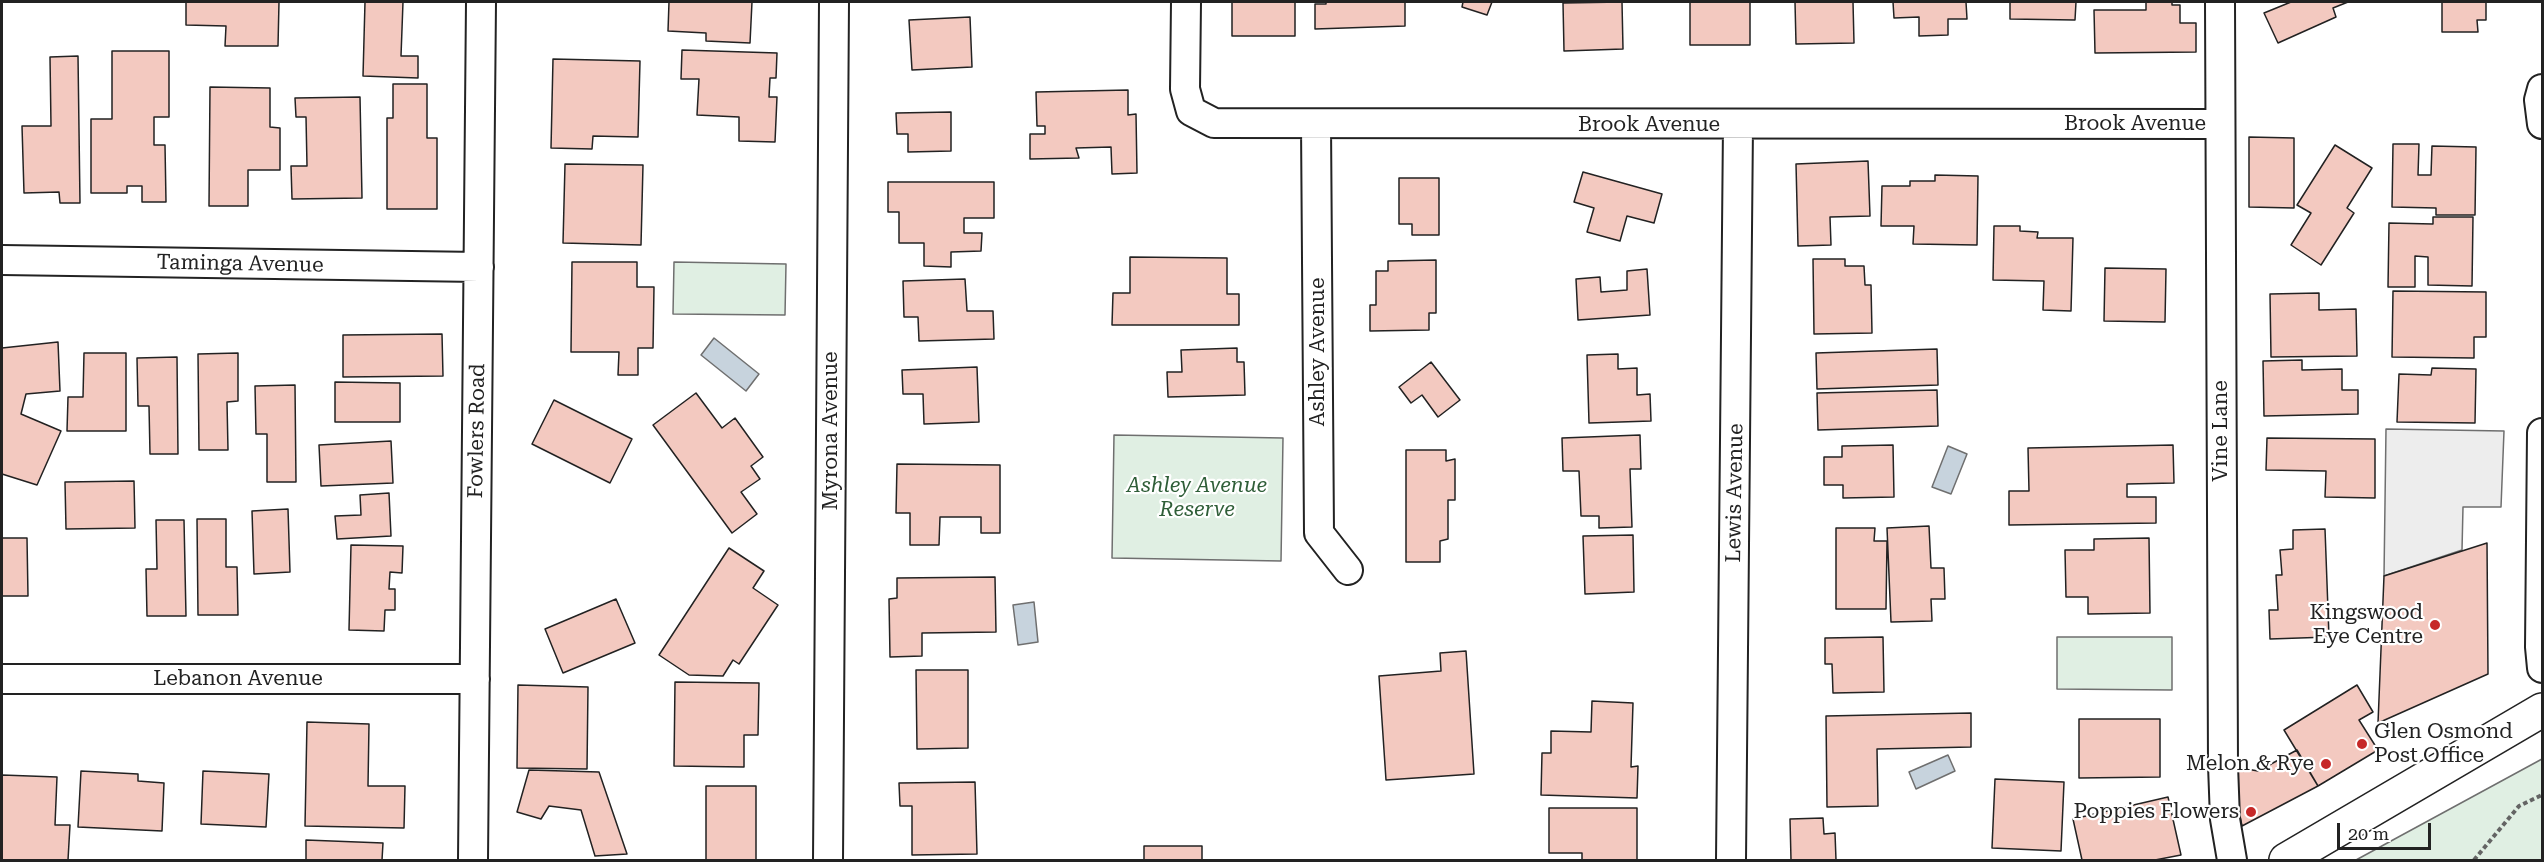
<!DOCTYPE html>
<html>
<head>
<meta charset="utf-8">
<style>
  body { margin:0 }
  #map { position:relative; width:2544px; height:862px; overflow:hidden; background:#fff; font-family:"Roboto Serif",serif }
  canvas { display:block }
  .frame { position:absolute; inset:0; border:3px solid #222; pointer-events:none }
  .scale { position:absolute; left:2337px; top:823px; width:94px; height:27px; box-sizing:border-box; border:3px solid #222; border-top:0; padding-left:8px; font-size:18px; line-height:21px; white-space:nowrap; color:#222; -webkit-text-stroke:4px #fff; paint-order:stroke }
</style>
</head>
<body>
<div id="map">
<canvas width="2544" height="862"></canvas>
<div class="frame"></div>
<div class="scale">20 m</div>
</div>
<script>
const ctx = document.querySelector('canvas').getContext('2d');
ctx.lineJoin = 'round';
function paint(path, color) { ctx.fillStyle = color; ctx.fill(path, 'evenodd'); }
function strokePath(path, color, width, dash) { ctx.strokeStyle = color; ctx.lineWidth = width; ctx.lineCap = dash ? 'butt' : 'round'; ctx.setLineDash(dash || []); ctx.stroke(path); }
function drawText(font, color, halo, rows, align = 'center') {
  ctx.font = font + ' "Roboto Serif",serif'; ctx.lineWidth = 4.5; ctx.setLineDash([]); ctx.textBaseline = 'middle'; ctx.strokeStyle = halo; ctx.fillStyle = color; for (const [text, x, y, turn = 0] of rows) {
    ctx.save(); ctx.translate(x, y); ctx.rotate((+turn || 0) * Math.PI / 180); ctx.textAlign = isNaN(turn) ? turn : align; if (halo) ctx.strokeText(text, 0, 0); ctx.fillText(text, 0, 0); ctx.restore();
  }
}
const green = new Path2D(`
  M 674,262 L 786,264 L 785,315 L 673,314 Z
  M 1114,435 L 1283,438 L 1281,561 L 1112,558 Z
  M 2057,637 L 2172,637 L 2172,690 L 2057,689 Z
  M 2542,759 L 2542,860 L 2356,860 Z`);
const parking = new Path2D(`
  M 2386,429 L 2504,431 L 2501,507 L 2463,507 L 2462,550 L 2384,576 Z`);
const water = new Path2D(`
  M 714,338 L 759,374 L 746,391 L 701,355 Z
  M 1948,446 L 1967,454 L 1951,494 L 1932,487 Z
  M 1034,602 L 1038,642 L 1018,645 L 1013,605 Z
  M 1948,755 L 1955,771 L 1916,789 L 1909,772 Z`);
const building = new Path2D(`
  M 186,2 L 279,2 L 278,46 L 225,46 L 226,26 L 186,25 Z
  M 365,2 L 403,2 L 401,56 L 418,56 L 418,78 L 363,76 Z
  M 669,2 L 752,2 L 750,43 L 706,41 L 706,33 L 668,31 Z
  M 1232,2 L 1295,2 L 1295,36 L 1232,36 Z
  M 1326,2 L 1405,2 L 1405,26 L 1315,29 L 1315,4 L 1326,4 Z
  M 1463,2 L 1492,2 L 1487,15 L 1462,7 Z
  M 1622,2 L 1623,49 L 1564,51 L 1563,3 Z
  M 1690,2 L 1750,2 L 1750,45 L 1690,45 Z
  M 1795,2 L 1853,2 L 1854,43 L 1796,44 Z
  M 1893,2 L 1966,2 L 1967,19 L 1948,19 L 1948,35 L 1919,36 L 1919,17 L 1894,18 Z
  M 2010,2 L 2076,2 L 2075,20 L 2010,19 Z
  M 2146,2 L 2172,2 L 2172,5 L 2180,5 L 2180,23 L 2196,23 L 2196,52 L 2095,53 L 2094,10 L 2146,10 Z
  M 2291,2 L 2348,2 L 2333,8 L 2336,17 L 2278,43 L 2264,13 Z
  M 2442,2 L 2486,2 L 2486,20 L 2477,20 L 2478,32 L 2442,32 Z
  M 970,17 L 972,67 L 912,70 L 909,20 Z
  M 682,50 L 777,53 L 776,78 L 770,78 L 769,97 L 777,97 L 775,142 L 739,141 L 739,117 L 697,115 L 699,79 L 681,79 Z
  M 112,51 L 169,51 L 169,117 L 154,117 L 154,145 L 165,145 L 166,202 L 142,202 L 142,186 L 127,186 L 127,193 L 91,193 L 91,119 L 112,119 Z
  M 78,56 L 80,203 L 60,203 L 59,192 L 24,193 L 22,126 L 51,126 L 50,57 Z
  M 553,59 L 640,61 L 638,137 L 593,136 L 592,149 L 551,148 Z
  M 393,84 L 427,84 L 427,138 L 437,138 L 437,209 L 387,209 L 387,118 L 393,118 Z
  M 210,87 L 270,88 L 270,127 L 280,128 L 280,170 L 248,170 L 248,206 L 209,206 Z
  M 1128,90 L 1128,115 L 1136,114 L 1137,173 L 1112,174 L 1111,147 L 1076,148 L 1079,158 L 1030,159 L 1030,134 L 1045,134 L 1045,126 L 1037,126 L 1036,92 Z
  M 360,97 L 362,198 L 292,199 L 291,166 L 307,166 L 306,117 L 296,117 L 295,98 Z
  M 951,112 L 951,151 L 908,152 L 908,134 L 897,134 L 896,113 Z
  M 2249,137 L 2294,138 L 2294,208 L 2249,207 Z
  M 2393,144 L 2419,144 L 2418,175 L 2431,175 L 2432,146 L 2476,147 L 2475,215 L 2436,215 L 2436,208 L 2392,207 Z
  M 2335,145 L 2372,168 L 2347,208 L 2354,213 L 2321,265 L 2291,245 L 2311,213 L 2297,205 Z
  M 1868,161 L 1870,216 L 1830,217 L 1831,245 L 1798,246 L 1796,164 Z
  M 565,164 L 643,165 L 641,245 L 563,243 Z
  M 1583,172 L 1662,194 L 1654,223 L 1627,216 L 1620,241 L 1587,232 L 1594,208 L 1574,202 Z
  M 1935,175 L 1978,176 L 1977,245 L 1913,244 L 1914,226 L 1881,226 L 1882,186 L 1910,186 L 1910,181 L 1935,181 Z
  M 1399,178 L 1439,178 L 1439,235 L 1412,235 L 1412,224 L 1399,224 Z
  M 888,182 L 994,182 L 994,218 L 964,218 L 964,233 L 982,233 L 981,251 L 951,252 L 951,267 L 924,266 L 924,243 L 899,243 L 899,212 L 888,212 Z
  M 2433,217 L 2473,217 L 2472,286 L 2428,285 L 2428,257 L 2415,256 L 2415,287 L 2388,287 L 2389,223 L 2433,224 Z
  M 1994,226 L 2020,226 L 2020,231 L 2038,232 L 2037,238 L 2073,238 L 2071,311 L 2043,310 L 2044,281 L 1993,280 Z
  M 1130,257 L 1227,258 L 1227,294 L 1239,294 L 1239,325 L 1112,325 L 1113,293 L 1130,293 Z
  M 1813,259 L 1845,259 L 1845,266 L 1864,266 L 1865,285 L 1871,285 L 1872,333 L 1814,334 Z
  M 1436,260 L 1436,313 L 1429,313 L 1429,330 L 1370,331 L 1370,305 L 1376,305 L 1376,271 L 1388,271 L 1388,261 Z
  M 572,262 L 637,262 L 637,287 L 654,287 L 653,348 L 638,348 L 638,375 L 618,375 L 619,352 L 571,352 Z
  M 2105,268 L 2166,269 L 2165,322 L 2104,321 Z
  M 1647,269 L 1650,315 L 1578,320 L 1576,279 L 1600,277 L 1601,292 L 1627,290 L 1627,271 Z
  M 965,279 L 967,311 L 993,311 L 994,339 L 919,341 L 918,317 L 904,317 L 903,281 Z
  M 2393,291 L 2486,292 L 2486,337 L 2474,337 L 2474,358 L 2392,357 Z
  M 2319,293 L 2319,310 L 2356,309 L 2357,356 L 2271,357 L 2270,294 Z
  M 442,334 L 443,376 L 343,377 L 343,335 Z
  M 58,342 L 60,391 L 26,394 L 21,414 L 61,431 L 37,485 L 2,474 L 2,348 Z
  M 1237,348 L 1237,362 L 1244,362 L 1245,395 L 1168,397 L 1167,372 L 1182,372 L 1181,350 Z
  M 1937,349 L 1938,385 L 1817,389 L 1816,353 Z
  M 84,353 L 126,353 L 126,431 L 67,431 L 68,397 L 83,397 Z
  M 238,353 L 238,401 L 227,402 L 228,450 L 199,450 L 198,354 Z
  M 1618,354 L 1618,369 L 1637,368 L 1637,395 L 1650,394 L 1651,421 L 1589,423 L 1587,355 Z
  M 177,357 L 178,454 L 150,454 L 149,406 L 138,406 L 137,358 Z
  M 2302,360 L 2302,370 L 2342,369 L 2342,390 L 2358,390 L 2358,414 L 2264,416 L 2263,361 Z
  M 1431,362 L 1460,400 L 1438,417 L 1422,395 L 1411,403 L 1399,387 Z
  M 977,367 L 979,422 L 924,424 L 923,394 L 903,394 L 902,370 Z
  M 2432,368 L 2476,369 L 2475,423 L 2397,422 L 2399,374 L 2431,375 Z
  M 335,382 L 400,383 L 400,422 L 335,422 Z
  M 295,385 L 296,482 L 267,482 L 267,434 L 256,434 L 255,386 Z
  M 1937,390 L 1938,426 L 1818,430 L 1817,393 Z
  M 696,393 L 722,428 L 735,418 L 763,457 L 751,466 L 760,479 L 741,492 L 757,514 L 732,533 L 653,425 Z
  M 554,400 L 632,439 L 610,483 L 532,444 Z
  M 1640,435 L 1641,469 L 1630,469 L 1632,527 L 1599,528 L 1599,516 L 1581,516 L 1579,471 L 1563,471 L 1562,438 Z
  M 2267,438 L 2375,439 L 2375,498 L 2325,497 L 2326,471 L 2266,470 Z
  M 391,441 L 393,483 L 321,486 L 319,445 Z
  M 1893,445 L 1894,497 L 1843,498 L 1843,485 L 1824,485 L 1824,457 L 1842,457 L 1842,446 Z
  M 2173,445 L 2174,483 L 2127,484 L 2127,497 L 2156,497 L 2156,523 L 2009,525 L 2009,491 L 2029,491 L 2028,448 Z
  M 1406,450 L 1446,450 L 1446,461 L 1455,459 L 1455,500 L 1448,500 L 1448,539 L 1440,541 L 1440,562 L 1406,562 Z
  M 897,464 L 1000,465 L 1000,533 L 981,533 L 981,517 L 940,517 L 939,545 L 910,545 L 910,513 L 896,513 Z
  M 134,481 L 135,528 L 66,529 L 65,482 Z
  M 389,493 L 391,536 L 337,539 L 335,516 L 361,515 L 360,495 Z
  M 288,509 L 290,572 L 254,574 L 252,511 Z
  M 197,519 L 226,519 L 226,567 L 237,567 L 238,615 L 198,615 Z
  M 156,520 L 184,520 L 186,616 L 147,616 L 146,569 L 157,569 Z
  M 1929,526 L 1931,568 L 1944,568 L 1945,599 L 1931,599 L 1932,621 L 1891,622 L 1887,528 Z
  M 1836,528 L 1875,528 L 1874,541 L 1887,541 L 1886,609 L 1836,609 Z
  M 2325,529 L 2329,637 L 2270,639 L 2269,610 L 2278,610 L 2276,575 L 2282,575 L 2280,550 L 2293,549 L 2293,530 Z
  M 1633,535 L 1634,592 L 1585,594 L 1583,536 Z
  M 2,538 L 27,538 L 28,596 L 2,596 Z
  M 2149,538 L 2150,613 L 2088,614 L 2088,597 L 2066,597 L 2065,550 L 2094,550 L 2094,539 Z
  M 2487,543 L 2488,674 L 2378,723 L 2384,576 Z
  M 351,545 L 403,546 L 402,573 L 390,572 L 389,589 L 395,589 L 395,610 L 385,610 L 384,631 L 349,630 Z
  M 729,548 L 764,571 L 753,588 L 778,605 L 739,664 L 733,660 L 723,676 L 689,675 L 659,655 Z
  M 995,577 L 996,632 L 922,633 L 922,656 L 890,657 L 889,599 L 897,598 L 897,578 Z
  M 616,599 L 635,643 L 563,673 L 545,629 Z
  M 1883,637 L 1884,692 L 1833,693 L 1832,664 L 1825,664 L 1825,638 Z
  M 1466,651 L 1474,774 L 1386,780 L 1379,676 L 1441,671 L 1440,653 Z
  M 916,670 L 968,670 L 968,748 L 917,749 Z
  M 675,682 L 759,683 L 758,735 L 744,735 L 744,767 L 674,766 Z
  M 518,685 L 588,687 L 587,769 L 517,768 Z
  M 2357,685 L 2373,712 L 2359,720 L 2378,750 L 2318,786 L 2284,730 Z
  M 1592,701 L 1633,703 L 1631,767 L 1638,766 L 1637,798 L 1541,795 L 1542,753 L 1551,753 L 1551,731 L 1591,732 Z
  M 1971,713 L 1971,747 L 1877,749 L 1878,806 L 1827,807 L 1826,716 Z
  M 2079,719 L 2160,719 L 2160,777 L 2079,778 Z
  M 307,722 L 369,724 L 368,786 L 405,786 L 404,828 L 305,826 Z
  M 2297,750 L 2318,786 L 2242,826 L 2230,766 L 2258,771 Z
  M 529,770 L 599,772 L 627,854 L 595,856 L 581,810 L 549,806 L 541,819 L 517,812 Z
  M 81,771 L 138,774 L 138,781 L 164,783 L 162,831 L 78,827 Z
  M 203,771 L 269,774 L 266,827 L 201,824 Z
  M 2,775 L 57,777 L 55,825 L 70,825 L 68,860 L 2,860 Z
  M 1995,779 L 2064,782 L 2061,851 L 1992,848 Z
  M 975,782 L 977,854 L 912,855 L 912,806 L 900,806 L 899,783 Z
  M 706,786 L 756,786 L 756,860 L 706,860 Z
  M 2168,797 L 2181,855 L 2155,860 L 2082,860 L 2073,819 Z
  M 1549,808 L 1637,808 L 1637,860 L 1582,860 L 1582,853 L 1549,853 Z
  M 1823,818 L 1824,834 L 1835,833 L 1836,860 L 1791,860 L 1790,819 Z
  M 306,840 L 383,843 L 382,860 L 306,860 Z
  M 1144,846 L 1202,846 L 1202,860 L 1144,860 Z`);
const path = new Path2D(`
  M 2474,860 L 2519,806 L 2542,795`);
const street = new Path2D(`
  M 1186,2 L 1185,89 L 1191,111 L 1214,123 L 2220,124
  M 2220,2 L 2223,765 L 2225,819 L 2232,860
  M 2542,89 L 2539,100 L 2542,124
  M 1316,124 L 1319,533 L 1348,570
  M 2,260 L 479,267
  M 2542,433 L 2540,647 L 2542,668
  M 2,679 L 475,679
  M 473,860 L 481,2
  M 828,860 L 834,2
  M 1731,860 L 1738,125`);
const highway = new Path2D(`
  M 2286,860 L 2542,710`);
const markers = [
  [2435,625,6,"#c62828"],
  [2362,744,6,"#c62828"],
  [2326,764,6,"#c62828"],
  [2251,812,6,"#c62828"]
];
const streetNames = [
  ["Brook Avenue",2135,124],
  ["Brook Avenue",1649,125],
  ["Taminga Avenue",240,264,1],
  ["Ashley Avenue",1318,352,-90],
  ["Fowlers Road",477,431,-89],
  ["Myrona Avenue",831,431,-90],
  ["Vine Lane",2221,431,-90],
  ["Lewis Avenue",1735,493,-89],
  ["Lebanon Avenue",238,679]
];
const parkNames = [
  ["Ashley Avenue",1197,486],
  ["Reserve",1197,510]
];
const poiNames = [
  ["Kingswood",2423,613],
  ["Eye Centre",2423,637],
  ["Glen Osmond",2374,732,"left"],
  ["Post Office",2374,756,"left"],
  ["Melon & Rye",2314,764],
  ["Poppies Flowers",2239,812]
];
paint(green, '#e0efe3');
strokePath(green, '#6f6f6f', 1.5);
paint(parking, '#ededed');
strokePath(parking, '#6f6f6f', 1.5);
paint(water, '#c7d3dd');
strokePath(water, '#6f6f6f', 1.5);
paint(building, '#f3c9c0');
strokePath(building, '#222', 1.5);
strokePath(street, '#222', 32);
strokePath(highway, '#222', 36);
strokePath(path, '#646464', 4, [4.5, 3]);
strokePath(street, '#fff', 28);
strokePath(highway, '#fff', 33);
for (const [x, y, r, color] of markers) { const dot = new Path2D(); dot.arc(x, y, r, 0, 2 * Math.PI); ctx.fillStyle = color; ctx.fill(dot); strokePath(dot, '#fff', 2); }
drawText('21px', '#222', '#fff', streetNames);
drawText('italic 21px', '#2f5e38', '#fff', parkNames);
drawText('21px', '#222', '#fff', poiNames, 'right');
</script>
</body>
</html>
